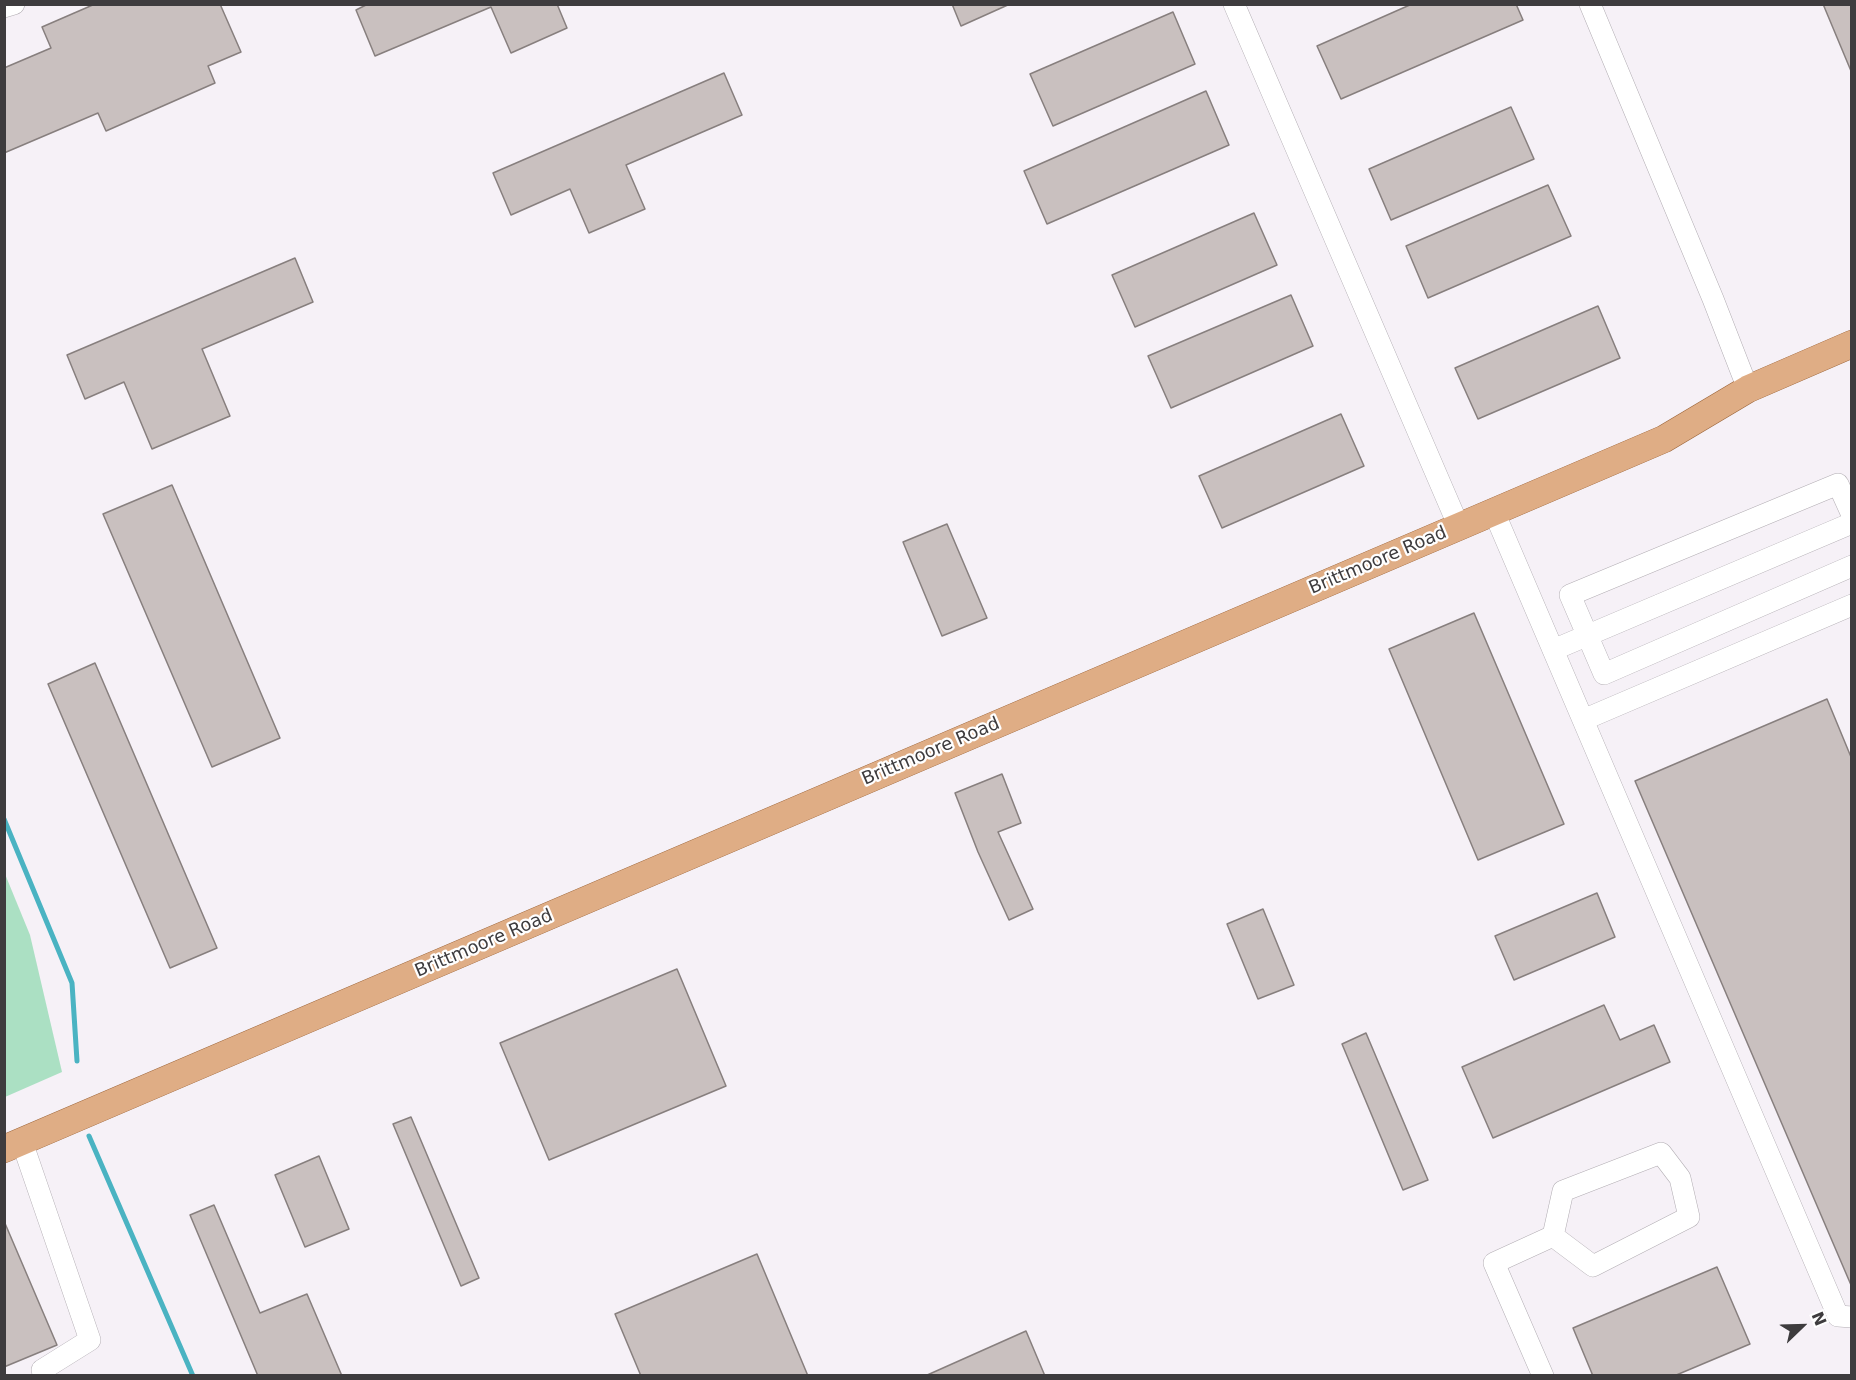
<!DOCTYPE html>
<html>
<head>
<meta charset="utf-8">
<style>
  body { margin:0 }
  #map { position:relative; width:1856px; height:1380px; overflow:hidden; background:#f6f1f7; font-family:"DejaVu Sans",sans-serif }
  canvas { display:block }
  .frame { position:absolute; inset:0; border:6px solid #3e3c3e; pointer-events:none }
  .north { position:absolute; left:1772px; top:1296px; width:60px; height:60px; -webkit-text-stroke:4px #fff; paint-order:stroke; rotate:67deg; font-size:16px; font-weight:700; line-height:24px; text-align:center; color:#3e3c3e }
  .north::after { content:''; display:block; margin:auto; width:21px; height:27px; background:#3e3c3e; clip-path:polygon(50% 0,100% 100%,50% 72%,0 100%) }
</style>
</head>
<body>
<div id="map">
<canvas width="1856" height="1380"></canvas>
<div class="frame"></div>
<div class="north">N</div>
</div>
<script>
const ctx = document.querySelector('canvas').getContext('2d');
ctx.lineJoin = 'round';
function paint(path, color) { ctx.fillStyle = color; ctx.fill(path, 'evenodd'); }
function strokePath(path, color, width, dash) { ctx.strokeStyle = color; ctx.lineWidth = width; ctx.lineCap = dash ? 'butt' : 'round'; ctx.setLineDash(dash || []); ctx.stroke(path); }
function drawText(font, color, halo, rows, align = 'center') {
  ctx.font = font + ' "DejaVu Sans",sans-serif'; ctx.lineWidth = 4.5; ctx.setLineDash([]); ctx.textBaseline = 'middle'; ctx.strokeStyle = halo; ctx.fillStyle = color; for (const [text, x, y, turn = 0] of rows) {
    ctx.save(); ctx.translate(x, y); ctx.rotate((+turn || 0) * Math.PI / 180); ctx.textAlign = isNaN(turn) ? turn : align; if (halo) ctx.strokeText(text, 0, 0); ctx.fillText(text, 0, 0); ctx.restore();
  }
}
const green = new Path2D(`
  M 5,874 L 30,935 L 62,1072 L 5,1097 Z`);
const stream = new Path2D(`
  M 4,819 L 72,983 L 77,1061
  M 89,1136 L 193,1376`);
const building = new Path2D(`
  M 95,4 L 220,4 L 241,52 L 208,66 L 215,83 L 106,131 L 98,113 L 4,153 L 4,68 L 51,48 L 42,27 Z
  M 368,4 L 557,4 L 567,28 L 511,53 L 491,7 L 375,56 L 356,10 Z
  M 952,4 L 1010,4 L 961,26 Z
  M 1412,4 L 1516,4 L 1523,20 L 1341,99 L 1317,46 Z
  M 1823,4 L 1851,4 L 1851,71 Z
  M 1173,12 L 1195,64 L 1053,126 L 1030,74 Z
  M 724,73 L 742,115 L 626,165 L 645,209 L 589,233 L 570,189 L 511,215 L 493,173 Z
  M 1206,91 L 1229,145 L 1047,224 L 1024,171 Z
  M 1511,107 L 1534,159 L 1391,220 L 1369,169 Z
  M 1548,185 L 1571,236 L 1428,298 L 1406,246 Z
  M 1254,213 L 1277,265 L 1135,327 L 1112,275 Z
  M 295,258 L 313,302 L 202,349 L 230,416 L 152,449 L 124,382 L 85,399 L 67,355 Z
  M 1291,295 L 1313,346 L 1171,408 L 1148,356 Z
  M 1598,306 L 1620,358 L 1478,419 L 1455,368 Z
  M 1341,414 L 1364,466 L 1222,528 L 1199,476 Z
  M 172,485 L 280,738 L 212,767 L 103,514 Z
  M 947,524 L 987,618 L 942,636 L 903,542 Z
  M 1474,613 L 1564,824 L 1478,860 L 1389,649 Z
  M 95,663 L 217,948 L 170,968 L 48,684 Z
  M 1827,699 L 1851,757 L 1851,1285 L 1635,781 Z
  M 1002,774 L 1021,823 L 998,832 L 1033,909 L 1009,920 L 978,852 L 955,793 Z
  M 1597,893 L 1615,937 L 1514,980 L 1495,936 Z
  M 1263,909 L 1294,985 L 1258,999 L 1227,924 Z
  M 677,969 L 726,1086 L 549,1160 L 500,1043 Z
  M 1604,1005 L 1620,1040 L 1654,1025 L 1670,1062 L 1493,1138 L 1462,1067 Z
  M 1366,1033 L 1428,1180 L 1403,1190 L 1342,1044 Z
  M 411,1117 L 479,1278 L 461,1286 L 393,1124 Z
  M 319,1156 L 349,1229 L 305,1247 L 275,1175 Z
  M 214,1205 L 260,1313 L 307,1294 L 342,1376 L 258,1376 L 190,1215 Z
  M 4,1221 L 57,1345 L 4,1367 Z
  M 757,1254 L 808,1376 L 641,1376 L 615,1314 Z
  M 1717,1267 L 1750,1344 L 1674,1376 L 1593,1376 L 1573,1328 Z
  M 1026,1331 L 1045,1376 L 925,1376 Z`);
const minor = new Path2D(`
  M 1234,4 L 1459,527
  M 1590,4 L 1713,299 L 1748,389
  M 4,7 L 14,4
  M 1494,512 L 1838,1316 L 1852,1317
  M 1852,515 L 1838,484 L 1570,595 L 1604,674 L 1852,566
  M 1553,650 L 1852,523
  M 1583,720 L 1852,605
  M 22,1142 L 90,1340 L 42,1370
  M 1661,1153 L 1680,1178 L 1689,1217 L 1593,1266 L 1553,1236 L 1563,1191 Z
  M 1543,1376 L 1494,1263 L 1553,1236`);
const major = new Path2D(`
  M 4,1149 L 1664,439 L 1748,389 L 1852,344`);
const streetNames = [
  ["Brittmoore Road",1378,561,-23],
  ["Brittmoore Road",931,752,-23],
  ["Brittmoore Road",484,944,-23]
];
paint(green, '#abe0c3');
strokePath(stream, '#4ab3c2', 5);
paint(building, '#c9c0bf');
strokePath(building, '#877f7e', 1.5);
strokePath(minor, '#b2adb3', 22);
strokePath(major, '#996237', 28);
strokePath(minor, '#fff', 21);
strokePath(major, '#dfad85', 27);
drawText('18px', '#3e3c3e', '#fff', streetNames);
</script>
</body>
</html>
